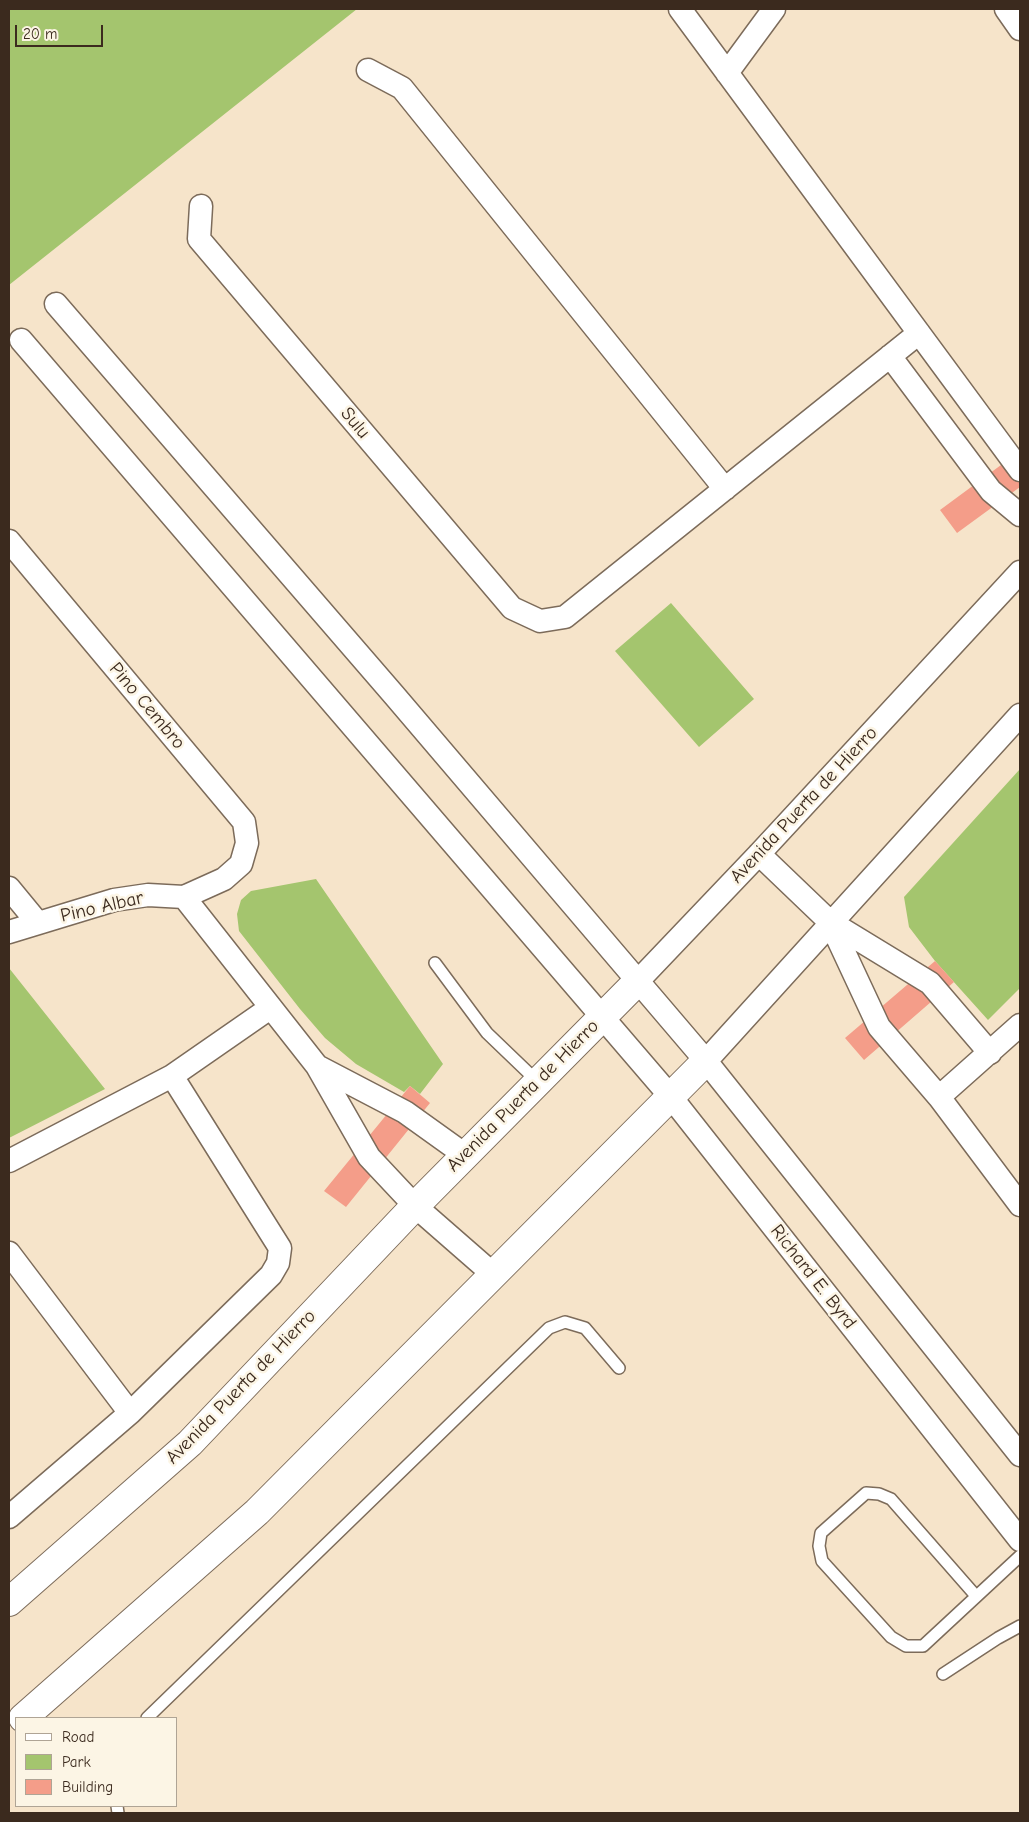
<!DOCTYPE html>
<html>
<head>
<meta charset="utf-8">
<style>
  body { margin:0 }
  #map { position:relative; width:1029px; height:1822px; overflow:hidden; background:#f6e4ca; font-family:"Comic Neue",sans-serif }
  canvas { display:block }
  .frame { position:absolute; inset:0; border:10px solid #3b2a1e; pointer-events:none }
  .legend { position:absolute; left:15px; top:1717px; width:162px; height:90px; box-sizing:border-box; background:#fcf5e5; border:1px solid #afa495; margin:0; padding:6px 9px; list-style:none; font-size:15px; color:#3b2a1e }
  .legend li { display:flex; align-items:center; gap:10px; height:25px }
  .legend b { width:25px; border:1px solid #afa495 }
  .scale { position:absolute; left:15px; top:25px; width:88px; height:22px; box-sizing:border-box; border:2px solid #3b2a1e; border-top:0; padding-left:6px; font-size:15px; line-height:18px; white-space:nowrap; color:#3b2a1e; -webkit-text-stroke:4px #fcf5e5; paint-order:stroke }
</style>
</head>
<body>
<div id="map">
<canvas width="1029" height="1822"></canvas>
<div class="frame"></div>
<ul class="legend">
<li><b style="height:6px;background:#fff"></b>Road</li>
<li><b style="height:14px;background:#a4c56e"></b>Park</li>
<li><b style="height:14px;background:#f49d89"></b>Building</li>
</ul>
<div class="scale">20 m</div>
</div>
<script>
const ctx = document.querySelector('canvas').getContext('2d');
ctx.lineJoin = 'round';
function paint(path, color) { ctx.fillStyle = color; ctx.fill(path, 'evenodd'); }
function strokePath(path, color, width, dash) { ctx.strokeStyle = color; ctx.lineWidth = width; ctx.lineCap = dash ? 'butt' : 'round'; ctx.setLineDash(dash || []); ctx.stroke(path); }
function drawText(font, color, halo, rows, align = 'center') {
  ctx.font = font + ' "Comic Neue",sans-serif'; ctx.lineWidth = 5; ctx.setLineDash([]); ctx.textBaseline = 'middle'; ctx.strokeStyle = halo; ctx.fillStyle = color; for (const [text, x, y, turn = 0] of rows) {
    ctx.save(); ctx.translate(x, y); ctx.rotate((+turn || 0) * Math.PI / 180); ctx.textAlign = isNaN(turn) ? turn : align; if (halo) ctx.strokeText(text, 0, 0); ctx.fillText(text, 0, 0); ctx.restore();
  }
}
const green = new Path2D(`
  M 9,9 L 357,9 L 9,285 Z
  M 671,603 L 754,699 L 699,747 L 615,651 Z
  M 1020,769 L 1020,988 L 988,1020 L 935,961 L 909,927 L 904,897 Z
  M 316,879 L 443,1064 L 420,1094 L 410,1086 L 404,1092 L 356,1064 L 325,1038 L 300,1009 L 239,931 L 237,914 L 241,900 L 251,891 Z
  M 9,968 L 105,1089 L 9,1138 Z`);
const building = new Path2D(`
  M 1020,451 L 1020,487 L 957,533 L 940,510 Z
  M 935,961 L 954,982 L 864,1060 L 845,1038 Z
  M 410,1086 L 430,1103 L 346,1207 L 324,1191 Z`);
const lane = new Path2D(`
  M 435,963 L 487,1033 L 537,1081
  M 976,1596 L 891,1499 L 879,1494 L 866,1493 L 821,1533 L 819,1546 L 822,1561 L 891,1637 L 906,1646 L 923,1646 L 1020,1556
  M 943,1674 L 998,1638 L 1020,1626
  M 147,1718 L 549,1328 L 565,1322 L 585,1328 L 619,1368
  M 117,1806 L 118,1813`);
const street = new Path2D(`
  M 680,9 L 1020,470
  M 1006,9 L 1020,29
  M 368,70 L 402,88 L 725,489
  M 727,73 L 774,9
  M 201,206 L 199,239 L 512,608 L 540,621 L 565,617 L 919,333
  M 56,304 L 394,695 L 706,1061 L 1020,1455
  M 21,340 L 671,1097 L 1020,1540
  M 890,356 L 991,491 L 1020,515
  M 9,541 L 244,822 L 247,843 L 241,864 L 224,879 L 184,897 L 148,895 L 114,900 L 9,932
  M 759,854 L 830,922 L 930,983 L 990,1053
  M 9,888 L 37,922
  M 184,897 L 317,1066 L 369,1157 L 415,1206 L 494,1275
  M 830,922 L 879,1027 L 939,1097 L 1020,1205
  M 638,981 L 759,854 L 1020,572
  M 706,1061 L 1020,715
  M 317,1066 L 405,1112 L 465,1155
  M 939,1097 L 1020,1025
  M 9,1161 L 172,1076 L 270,1008
  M 9,1253 L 130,1413
  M 9,1517 L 130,1413 L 271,1275 L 278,1263 L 280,1248 L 172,1076`);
const secondary = new Path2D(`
  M 9,1602 L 190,1443 L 415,1206 L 638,981
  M 23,1718 L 257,1512 L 706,1061`);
const streetNames = [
  ["Sulu",355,423,50],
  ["Pino Cembro",147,706,50],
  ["Avenida Puerta de Hierro",804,805,-47],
  ["Pino Albar",102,907,-13],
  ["Avenida Puerta de Hierro",523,1096,-45],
  ["Richard E. Byrd",813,1277,52],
  ["Avenida Puerta de Hierro",241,1387,-46]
];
paint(green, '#a4c56e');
paint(building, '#f49d89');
strokePath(lane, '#7c6b5a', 14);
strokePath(street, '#7c6b5a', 25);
strokePath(secondary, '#7c6b5a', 30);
strokePath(lane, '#fff', 11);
strokePath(street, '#fff', 22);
strokePath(secondary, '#fff', 28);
drawText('19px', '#3b2a1e', '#fcf5e5', streetNames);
</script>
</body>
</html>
